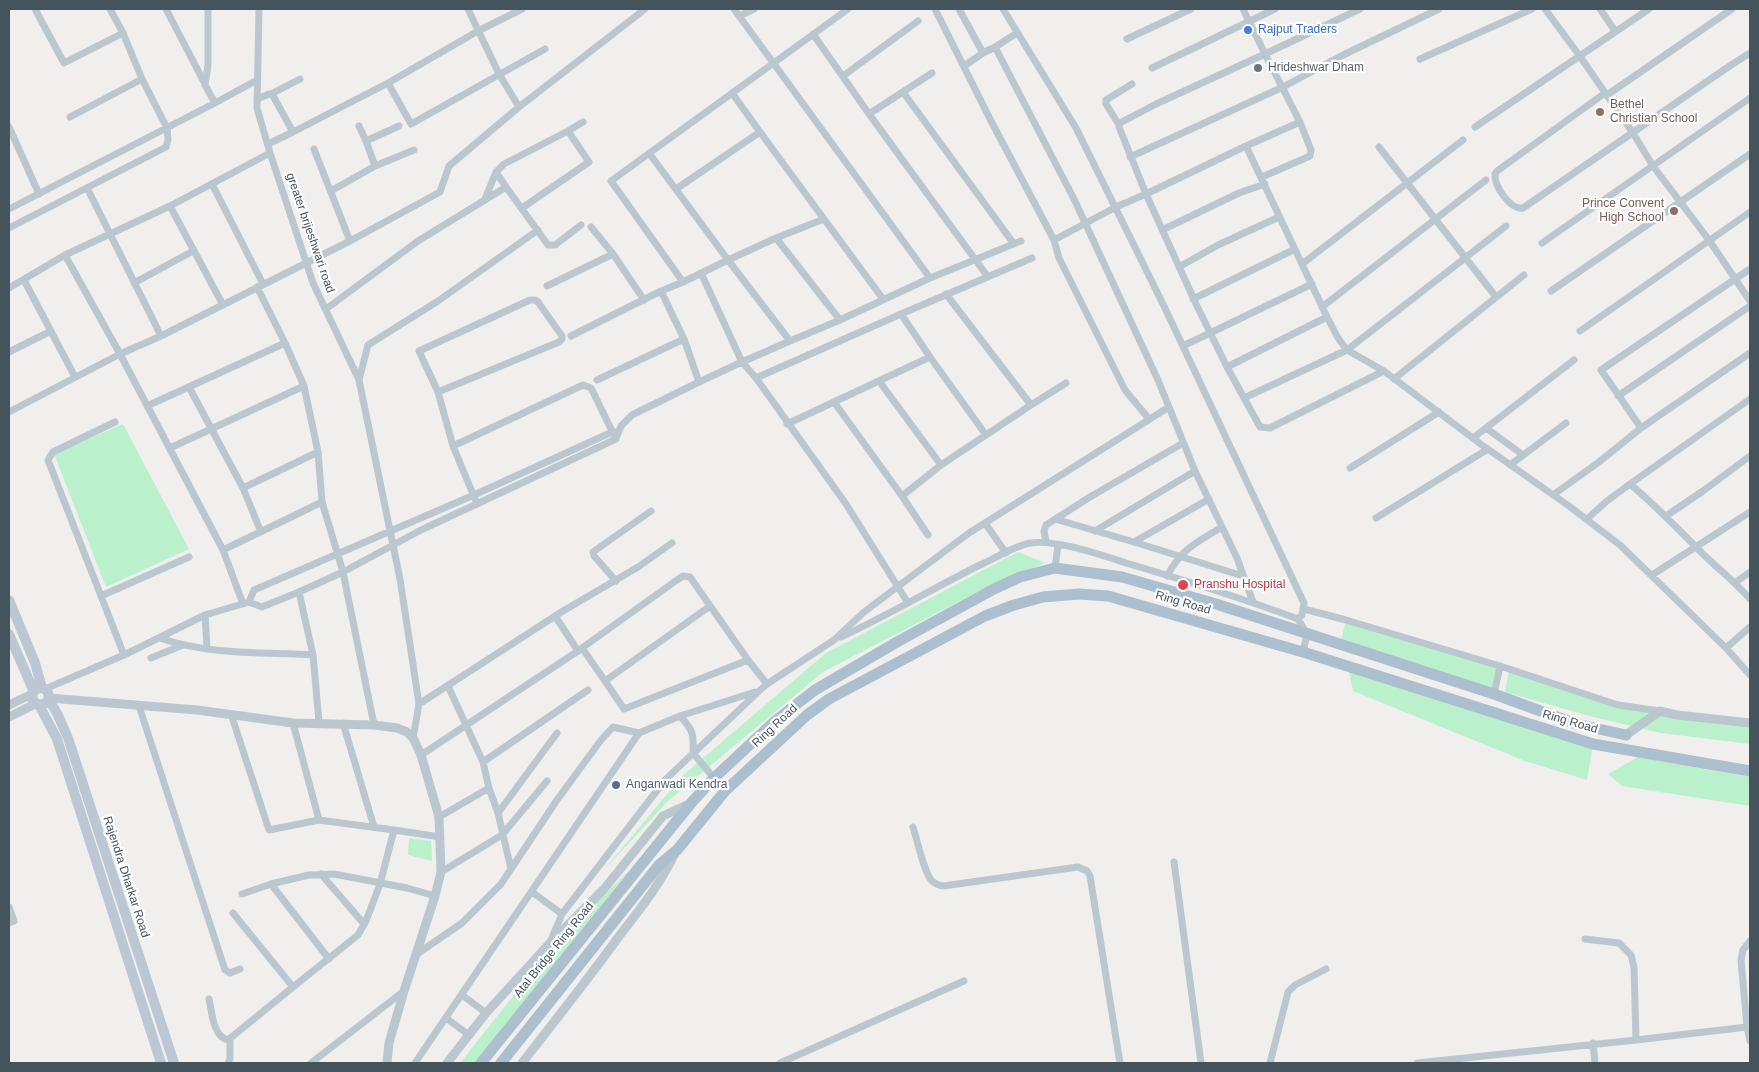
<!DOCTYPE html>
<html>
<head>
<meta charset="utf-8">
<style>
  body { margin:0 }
  #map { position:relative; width:1759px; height:1072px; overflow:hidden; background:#f1eeee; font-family:Arial,sans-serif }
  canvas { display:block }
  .frame { position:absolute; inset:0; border:10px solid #45535c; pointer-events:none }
</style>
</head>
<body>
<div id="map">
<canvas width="1759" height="1072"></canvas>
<div class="frame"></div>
</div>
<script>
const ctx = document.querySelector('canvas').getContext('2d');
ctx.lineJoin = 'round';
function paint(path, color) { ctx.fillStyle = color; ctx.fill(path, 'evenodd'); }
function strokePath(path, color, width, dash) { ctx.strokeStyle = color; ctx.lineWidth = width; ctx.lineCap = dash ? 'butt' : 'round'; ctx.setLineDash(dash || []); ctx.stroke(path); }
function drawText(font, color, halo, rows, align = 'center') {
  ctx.font = font + ' Arial,sans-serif'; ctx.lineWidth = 4.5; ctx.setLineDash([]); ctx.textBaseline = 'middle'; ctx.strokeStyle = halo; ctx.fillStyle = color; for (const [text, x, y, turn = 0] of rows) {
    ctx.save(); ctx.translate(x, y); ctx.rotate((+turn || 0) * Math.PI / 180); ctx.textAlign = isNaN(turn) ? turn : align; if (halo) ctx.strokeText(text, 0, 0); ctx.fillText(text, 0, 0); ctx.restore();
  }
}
const green = new Path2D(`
  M 123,424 L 189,549 L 106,587 L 54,454 Z
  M 1018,552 L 1045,563 L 979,591 L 823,672 L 668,801 L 603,871 L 682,776 L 826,653 Z
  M 1346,620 L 1500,666 L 1494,694 L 1340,645 Z
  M 1348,667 L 1593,744 L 1587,780 L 1525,761 L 1353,691 Z
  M 1509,669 L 1618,705 L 1750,722 L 1750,744 L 1661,733 L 1593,717 L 1505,692 Z
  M 1638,757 L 1750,777 L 1750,806 L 1622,786 L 1608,774 Z
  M 409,838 L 431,841 L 432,861 L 408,855 Z
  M 629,870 L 530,996 L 479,1063 L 460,1063 L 548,952 Z`);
const minor = new Path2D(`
  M 35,9 L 64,63 L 123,33 L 110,9
  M 166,9 L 205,84
  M 208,9 L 208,65 L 205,85 L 215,103
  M 259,9 L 257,108 L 270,153 L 313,283 L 359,380 L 400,579 L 419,704 L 413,738
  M 468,9 L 499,74 L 519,107
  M 734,9 L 930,278 L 840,320
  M 935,9 L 990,119 L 1054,240 L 1116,207 L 1146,194 L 1119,127 L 1120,123 L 1156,104 L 1265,54 L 1243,9
  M 959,9 L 983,53 L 995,47 L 1074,199 L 1158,380 L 1195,471 L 1237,558 L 1253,602
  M 1003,9 L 1076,128 L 1163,304 L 1304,603 L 1302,615 L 1298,619 L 1307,634 L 1303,652
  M 1545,9 L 1579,55 L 1633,133 L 1653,166 L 1709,240 L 1750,301
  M 1600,9 L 1615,31
  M 739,16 L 754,9
  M 813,34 L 869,114 L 988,277
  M 1127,39 L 1191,9
  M 995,47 L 1017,33
  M 1420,59 L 1532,9
  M 964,66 L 983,53
  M 1152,68 L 1275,9
  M 843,76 L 918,21
  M 388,83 L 478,31 L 522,9
  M 903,92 L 1014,244
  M 1605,93 L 1497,171 L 1495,174 C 1494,186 1510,210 1523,208 L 1731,65 L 1750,53
  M 271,94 L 300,79
  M 1607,95 L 1732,9
  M 257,99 L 269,94 L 272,94 L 293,132 L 268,144
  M 869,114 L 932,73
  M 70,117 L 142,79
  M 1119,125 L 1106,104 L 1106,100 L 1132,84
  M 9,127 L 39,194
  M 1475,127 L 1649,9
  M 568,131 L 583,122
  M 293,132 L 388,83 L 411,124 L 545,49
  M 760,132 L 824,219 L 776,238 L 728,260 L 790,341 L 840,320 L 776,238
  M 366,141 L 399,126
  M 1246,146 L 1300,122 L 1265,54 L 1360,9
  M 1379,147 L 1496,297
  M 649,153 L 728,260 L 683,282
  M 1130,157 L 1283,87 L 1341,56 L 1439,9
  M 375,166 L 414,150
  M 1262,177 L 1310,156 L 1311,150 L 1300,122
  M 212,184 L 263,284
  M 506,187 L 548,245 L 555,245 L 581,225
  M 87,188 L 161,336
  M 676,189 L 760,132 L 732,93
  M 331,191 L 375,166 L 366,141 L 359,126
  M 485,199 L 496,172
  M 170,206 L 223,305
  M 9,209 L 215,103 L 257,80
  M 824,219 L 883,299
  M 1506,226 L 1347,350 L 1338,338 L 1327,317 L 1246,146 L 1146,194 L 1196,304 L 1227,367 L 1260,427 L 1270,428 L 1384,371 L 1482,445 L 1569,506 L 1620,545 L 1726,648 L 1750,675
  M 591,227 L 613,254 L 644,300
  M 9,228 L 166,147 L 168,140 L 167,128 L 142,79 L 123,33
  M 1162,230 L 1239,193 L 1265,184
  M 1054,240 L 1059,258 L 1125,390 L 1149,419
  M 350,241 L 440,192 L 449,166 L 519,107 L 645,9
  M 1542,243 L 1750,98
  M 65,255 L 120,354 L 223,550 L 243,604
  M 1302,264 L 1463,140
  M 1179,267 L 1218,245 L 1279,217
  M 930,278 L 1021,241
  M 24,280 L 75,377
  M 134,283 L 193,251
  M 547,286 L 613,254
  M 257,287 L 285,343 L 304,386 L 318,452 L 322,502 L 343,572 L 374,725
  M 9,288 L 65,255 L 170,206 L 270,153
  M 661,291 L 684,339 L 699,382 L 742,362 L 701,273
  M 1551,291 L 1750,154
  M 1193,299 L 1295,249
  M 530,300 L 535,300 L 538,302 L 562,336 L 562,339 L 559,342 L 438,392 L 419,351 Z
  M 1322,307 L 1486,180
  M 326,309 L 418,241 L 506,187 L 496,172 L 504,164 L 568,131 L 589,162 L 522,208
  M 1580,331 L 1750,212
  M 571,336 L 661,291 L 683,282 L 611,181 L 848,9
  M 790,341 L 742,362 L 756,378 L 846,504 L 908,603
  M 1183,346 L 1312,284
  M 9,352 L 51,331
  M 930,357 L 986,435
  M 1227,367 L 1327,317
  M 756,378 L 901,314 L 1032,258
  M 1394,379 L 1524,275
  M 359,380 L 368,345 L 438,301 L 538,230
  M 597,380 L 684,339
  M 879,381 L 941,465 L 1031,405 L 946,294
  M 189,387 L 243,488 L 261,532
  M 438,392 L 453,446 L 583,385 L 591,388 L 614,435
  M 1618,396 L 1750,306
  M 1244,398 L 1347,350 L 1384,371
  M 1750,399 L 1630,484 C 1654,504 1675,526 1697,548 C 1714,566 1734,580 1750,599
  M 834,402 L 902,496 L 941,465
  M 1031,405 L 1066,383
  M 147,406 L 285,343
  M 9,412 L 120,354 L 161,336 L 350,241 L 314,149
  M 115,422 L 53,452 L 48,460 L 124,655
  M 787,424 L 930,357 L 901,314
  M 1641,428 L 1601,370 L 1750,269
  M 617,436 L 621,426 L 632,415 L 699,382
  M 1473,438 L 1486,428
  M 453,446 L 475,499
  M 170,448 L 304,386
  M 1523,455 L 1486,428 L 1574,360
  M 1510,465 L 1566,423
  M 1350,468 L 1439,412
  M 243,488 L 318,452
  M 1553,495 L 1599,462 L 1641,428 L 1750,353
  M 902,496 L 928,535
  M 1666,516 L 1703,491 L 1750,456
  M 1376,518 L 1488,449
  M 1055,519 L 1134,542 L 1243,576
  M 1587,519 L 1607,501 L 1630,484
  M 985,523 L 1006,553
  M 1095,531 L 1195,471
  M 1046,542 L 1044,531 L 1046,525 L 1090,497 L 1183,443
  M 1134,542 L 1209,499
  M 223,550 L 322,502
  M 1055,568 L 1058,545
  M 1652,575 L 1750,512
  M 1167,576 C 1182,548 1196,543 1222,527
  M 616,581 L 594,556 L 593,552 L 651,511
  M 1736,582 L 1750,572
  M 299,592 L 313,655 L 319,722
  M 101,596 L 189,557
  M 249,602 L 254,590 L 474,495 L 612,432 L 618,432
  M 710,606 L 605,681 L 582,648 L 677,580 L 683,576 L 690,577 L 748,660 L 767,684
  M 1304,609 L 1346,620 L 1500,666 L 1618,705 L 1660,711
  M 205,615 L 207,649
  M 841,637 C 889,615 935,587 982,564 C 998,557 1014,546 1030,543 C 1055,539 1102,555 1126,563 C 1184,580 1242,598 1298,619
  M 160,638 C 208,655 263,652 313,655
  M 1726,648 L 1750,627
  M 151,658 L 183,645
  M 605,681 L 624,709 L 748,660
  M 448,686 L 483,762 L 489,788 L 498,813 L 511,869
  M 45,689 L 124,655 L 205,615 L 249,602 L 262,607 L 299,592 L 343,572 L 421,530 L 616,439
  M 1494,694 L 1500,666
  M 419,704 L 563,611 L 638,567 L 672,543
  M 139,706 L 225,970 L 230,973 L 240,969
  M 231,714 L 269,830 L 319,820 L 394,830
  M 680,716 C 693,730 694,734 693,753 L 714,778
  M 293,723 L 319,820
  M 343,723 L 374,827
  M 421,755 L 578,651 L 555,616
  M 483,762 L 588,690
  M 498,813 L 557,733
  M 439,817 L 489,788
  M 913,827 C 917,839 924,873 932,881 C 935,884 938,885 943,886 L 1078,867 L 1087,871 L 1090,876 L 1120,1063
  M 1174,862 L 1201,1063
  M 441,872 L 502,835 L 547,781
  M 321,874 L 364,924
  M 532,892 L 562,914
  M 242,894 L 271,884
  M 9,907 L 14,921 L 9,923
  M 233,913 L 293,987 L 358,935 L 366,921 L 380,884 L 394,830 L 440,837
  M 551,940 L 562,914 L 665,780 L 758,692 L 767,684 L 834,640 L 864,612 L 969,533 L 1169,407
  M 1750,941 L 1743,950 L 1741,960 L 1747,1027 L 1750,1027
  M 417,954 L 462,923 L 501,884 L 557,800 L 601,740 L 613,727 L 639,733
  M 329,959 L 271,884 L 309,875 L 334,874 L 407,888 L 435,896
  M 462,995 L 486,1013
  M 209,999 C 212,1012 213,1037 228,1040 L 293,987
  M 446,1018 L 469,1035
  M 1636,1040 L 1747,1027 L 1750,1041
  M 1593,1043 L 1595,1063
  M 228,1063 L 230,1059 L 230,1040
  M 311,1063 L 404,991
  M 415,1063 L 639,733 L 680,716 L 755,692
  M 780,1063 L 964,981
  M 1270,1063 L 1288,992 L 1295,985 L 1326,969
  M 1417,1063 L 1636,1040 L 1634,967 L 1631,955 L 1619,943 L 1585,939`);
const tertiary = new Path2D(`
  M 49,698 L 197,710 L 293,723 L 374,725 L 397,728 L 407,732 L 413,738 L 421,755 L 439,817 L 441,872 L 435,896 L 404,991 L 389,1043 L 387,1063
  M 9,705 L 32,694
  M 9,717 L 35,704
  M 1626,735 L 1660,711 L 1677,715 L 1750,723
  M 447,1063 L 486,1013 L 550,943 L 604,889 L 663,816 L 689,804
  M 522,1063 C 555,1021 588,979 620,935 C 640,909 661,883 675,853`);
const secondary = new Path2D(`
  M 9,600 L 35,663 L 42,688
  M 9,634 L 34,692
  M 49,700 L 46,703 L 39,705 L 33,701 L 32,694 C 36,687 42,686 48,692 L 49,700 L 57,713 L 68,738 L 174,1063
  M 39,705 L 57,739 L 161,1063`);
const primary = new Path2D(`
  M 481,1063 L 692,802 L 714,778 L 775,721 L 815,690 L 897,642 L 994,589 L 1020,577 L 1055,568 L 1122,577 L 1216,604 L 1494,694 L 1576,724 L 1626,735
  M 501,1063 L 659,865 L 677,850 L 725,791 L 807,715 L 829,699 L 985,616 L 1014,605 L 1043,597 L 1079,594 L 1108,596 L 1303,652 L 1593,744 L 1750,771`);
const markers = [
  [1248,30,5,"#3f7fe0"],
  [1258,68,5,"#6b7280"],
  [1600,112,5,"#8d6e63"],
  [1674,211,5,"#8d6e63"],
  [1183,585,6,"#e0444e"],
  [616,785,5,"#5c6f8a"]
];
const shopNames = [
  ["Rajput Traders",1258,30]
];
const worshipNames = [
  ["Hrideshwar Dham",1268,68]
];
const educationNames = [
  ["Bethel",1610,105],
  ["Christian School",1610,119],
  ["Prince Convent",1664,204,"right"],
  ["High School",1664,218,"right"]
];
const streetNames = [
  ["greater brijeshwari road",310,233,71],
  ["Ring Road",1183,603,16],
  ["Ring Road",1570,722,16],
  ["Ring Road",775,726,-43],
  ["Rajendra Dharkar Road",126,877,72],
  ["Atal Bridge Ring Road",554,950,-51]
];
const healthNames = [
  ["Pranshu Hospital",1194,585]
];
const serviceNames = [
  ["Anganwadi Kendra",626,785]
];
paint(green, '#baf1cc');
strokePath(minor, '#bbc7ce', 7);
strokePath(tertiary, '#bbc7ce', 9);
strokePath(secondary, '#bbc8d3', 10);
strokePath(primary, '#acbfce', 11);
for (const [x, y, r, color] of markers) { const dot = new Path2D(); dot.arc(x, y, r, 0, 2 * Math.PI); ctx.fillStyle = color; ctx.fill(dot); strokePath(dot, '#fff', 2); }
drawText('12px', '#366cbe', '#fff', shopNames, 'left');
drawText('12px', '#5b616d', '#fff', worshipNames, 'left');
drawText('12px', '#785e54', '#fff', educationNames, 'left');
drawText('12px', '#45535c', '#fff', streetNames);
drawText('12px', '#be3a42', '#fff', healthNames, 'left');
drawText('12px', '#4e5e75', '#fff', serviceNames, 'left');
</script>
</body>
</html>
